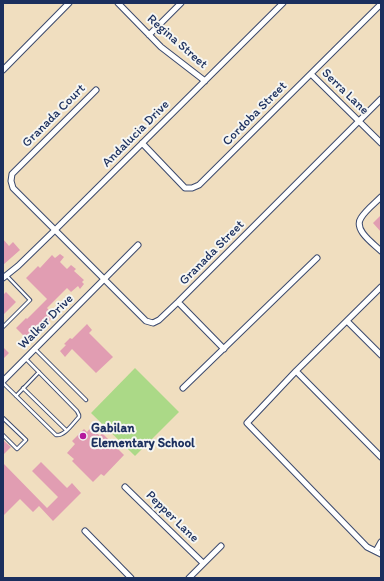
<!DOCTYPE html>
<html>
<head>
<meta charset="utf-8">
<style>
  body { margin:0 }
  #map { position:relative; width:384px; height:581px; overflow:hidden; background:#f0debf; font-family:Itim,sans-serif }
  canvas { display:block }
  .frame { position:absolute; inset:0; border:4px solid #1b2f5e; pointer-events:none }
</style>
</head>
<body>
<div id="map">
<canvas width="384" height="581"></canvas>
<div class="frame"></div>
</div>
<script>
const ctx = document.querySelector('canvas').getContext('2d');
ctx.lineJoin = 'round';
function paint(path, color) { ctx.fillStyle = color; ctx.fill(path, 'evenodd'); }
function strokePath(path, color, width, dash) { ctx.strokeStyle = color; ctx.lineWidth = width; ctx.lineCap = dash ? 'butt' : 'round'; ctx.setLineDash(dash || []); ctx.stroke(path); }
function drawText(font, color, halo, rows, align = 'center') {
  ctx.font = font + ' Itim,sans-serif'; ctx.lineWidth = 4; ctx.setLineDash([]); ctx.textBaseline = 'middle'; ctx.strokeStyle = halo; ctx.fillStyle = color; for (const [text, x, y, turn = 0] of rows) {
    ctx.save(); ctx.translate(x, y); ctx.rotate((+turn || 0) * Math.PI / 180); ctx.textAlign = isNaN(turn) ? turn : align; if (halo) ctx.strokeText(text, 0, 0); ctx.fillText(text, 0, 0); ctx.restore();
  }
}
const green = new Path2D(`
  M 135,368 L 179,412 L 135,456 L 91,413 Z`);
const building = new Path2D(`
  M 381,215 L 381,232 L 373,223 Z
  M 3,239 L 9,246 L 13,242 L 20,250 L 3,265 Z
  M 60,254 L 64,257 L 60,262 L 67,269 L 71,265 L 76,269 L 74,271 L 84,280 L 82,282 L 84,284 L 80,289 L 78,286 L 71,292 L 67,288 L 47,308 L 54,316 L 44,326 L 43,325 L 28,340 L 16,328 L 26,318 L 27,319 L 47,299 L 26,278 L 38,266 L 40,268 L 52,255 L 55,258 Z
  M 6,292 L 16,302 L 3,315 L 3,295 Z
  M 87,324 L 92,330 L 89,333 L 113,357 L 96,373 L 72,349 L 65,357 L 60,351 L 66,345 L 64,344 L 70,338 L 72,339 Z
  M 3,347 L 9,353 L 3,359 Z
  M 91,427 L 100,436 L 102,433 L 124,455 L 104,476 L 101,474 L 93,482 L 72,461 L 74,459 L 67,453 L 75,444 L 72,441 L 84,429 L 87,432 Z
  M 3,440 L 11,447 L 3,455 Z
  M 41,462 L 67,488 L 72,483 L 81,493 L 53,521 L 39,506 L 33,512 L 20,499 L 3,516 L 3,463 L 47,508 L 58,497 L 32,471 Z`);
const lane = new Path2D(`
  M 3,327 L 30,300 L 7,276
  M 35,349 L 86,400
  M 3,383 L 56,435 C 65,436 73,423 79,417 L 79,415 L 77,411 L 25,358
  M 23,388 L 66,430
  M 16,396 L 39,372
  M 3,418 L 26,440 L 17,449 L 3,435`);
const street = new Path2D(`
  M 118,3 L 161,47 L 205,81
  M 149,35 L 181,3
  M 3,70 L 69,3
  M 311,74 L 381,143
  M 96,90 L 12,174 L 11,181 L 13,188 L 146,321 L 153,323 L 159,320 L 178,302 L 381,99
  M 142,143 L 185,188 L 192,188 L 199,185 L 381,4
  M 381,197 C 375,203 365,211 361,218 C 353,230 374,244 381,251
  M 3,278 L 18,266 L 55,230 L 283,3
  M 381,287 L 296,371 L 247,423 L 367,547 L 381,554
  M 178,302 L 224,349
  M 347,321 L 381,355
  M 296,371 L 381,457
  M 3,381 L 138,245
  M 183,388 L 317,258
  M 125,487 L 203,563
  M 85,531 L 131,578
  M 376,551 L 381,542
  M 189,578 L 221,546`);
const markers = [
  [83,436,4,"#b5179e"]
];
const streetNames = [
  ["Regina Street",177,42,41],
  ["Serra Lane",345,92,44],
  ["Cordoba Street",255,114,-45],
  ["Granada Court",54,116,-45],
  ["Andalucia Drive",136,134,-45],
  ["Granada Street",212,253,-45],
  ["Walker Drive",46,322,-45],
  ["Pepper Lane",172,517,44]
];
const poiNames = [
  ["Gabilan",91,429],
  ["Elementary School",91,444]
];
paint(green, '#abd987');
paint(building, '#e19db2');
strokePath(lane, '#3b496d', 4.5);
strokePath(street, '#3b496d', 7);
strokePath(lane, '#fff', 2.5);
strokePath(street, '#fff', 5);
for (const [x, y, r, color] of markers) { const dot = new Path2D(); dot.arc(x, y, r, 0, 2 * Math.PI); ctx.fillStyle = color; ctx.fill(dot); strokePath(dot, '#f6f6f2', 1.5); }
drawText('13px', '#1b2f5e', '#f6f6f2', streetNames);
drawText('bold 13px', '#1b2f5e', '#f6f6f2', poiNames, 'left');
</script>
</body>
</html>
